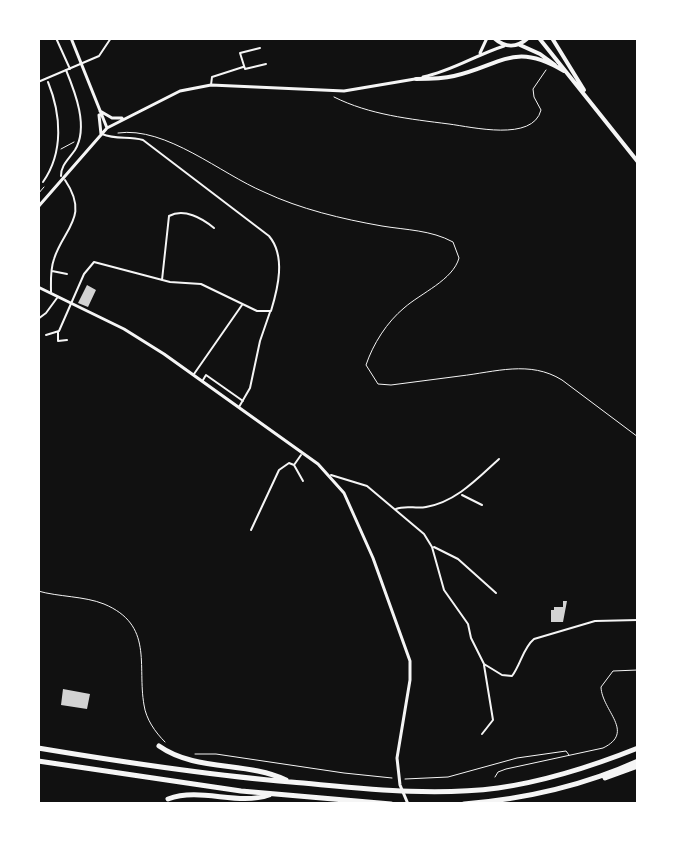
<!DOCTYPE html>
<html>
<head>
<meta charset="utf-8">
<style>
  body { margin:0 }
  #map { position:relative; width:676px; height:842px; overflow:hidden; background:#111; font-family:Roboto,sans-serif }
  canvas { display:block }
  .frame { position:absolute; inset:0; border:40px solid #fff; pointer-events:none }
</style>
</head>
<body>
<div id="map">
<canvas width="676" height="842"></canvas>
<div class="frame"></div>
</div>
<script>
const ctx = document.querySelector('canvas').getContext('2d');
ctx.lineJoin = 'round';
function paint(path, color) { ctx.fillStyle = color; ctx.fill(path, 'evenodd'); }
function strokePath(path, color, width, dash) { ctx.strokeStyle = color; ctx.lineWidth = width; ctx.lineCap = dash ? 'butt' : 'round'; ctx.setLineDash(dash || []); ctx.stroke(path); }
const building = new Path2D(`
  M 87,285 L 96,290 L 88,307 L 78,303 Z
  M 563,601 L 567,601 L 563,622 L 551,622 L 551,610 L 554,610 L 554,607 L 563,607 Z
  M 63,689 L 90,694 L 87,709 L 61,705 Z`);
const path = new Path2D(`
  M 334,97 C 370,115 410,119 449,124 C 472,127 533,142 541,110 L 534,97 L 533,89 L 546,70
  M 118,133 C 166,126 221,174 264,192 C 300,209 342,219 382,226 C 406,230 431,230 453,242 L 459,258 C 453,280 421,293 404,308 C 387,322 373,344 366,365 L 378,384 L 391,385 C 414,382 437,379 460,376 C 495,372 530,360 562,380 L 638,437
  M 61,149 L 74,142
  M 38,194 L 44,187
  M 38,591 C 59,597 84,596 104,604 C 154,625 137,665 144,705 C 146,719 155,732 165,742
  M 195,754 L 216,754 L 344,773 L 392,778
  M 495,777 L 498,772 L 506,769 L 603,748 C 636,732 602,711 601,687 L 613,671 L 638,670
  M 405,779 L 448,777 L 517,758 L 566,751 L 569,755`);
const pedestrian = new Path2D(`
  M 61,176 C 61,165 68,160 75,150 C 89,127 75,92 66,70
  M 43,182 C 64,152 61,114 48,82
  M 52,271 L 67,274
  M 51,292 C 51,281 50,270 54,259 C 64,228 90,217 65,180`);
const minor = new Path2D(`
  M 56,38 L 70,69
  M 260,48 L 240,53 L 245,69 L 266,64
  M 38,82 L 99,56 L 111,38
  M 211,85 L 212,77 L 243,67
  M 162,280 L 169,216 C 184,208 202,218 214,228
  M 38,319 L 46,313 L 57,298
  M 58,332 L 58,341 L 67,340
  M 46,335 L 59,331 L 84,274 L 94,262 L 170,282 L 201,284 L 257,311 L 271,311 C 278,288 286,256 269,236 L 143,140 C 128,136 116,140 102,134
  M 194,374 L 242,305
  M 203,380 L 206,375 L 243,401
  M 239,407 L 250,388 L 260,341 L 270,312
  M 301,455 L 294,465 L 303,481
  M 331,475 L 367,486 L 424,534 L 432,547 L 444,590 L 468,624 L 471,638 L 484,664 L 502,675 L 512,676 C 521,664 523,648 534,639 L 595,621 L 638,620
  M 462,495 L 482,505
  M 396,509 C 405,505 416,509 426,507 C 456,502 478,478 499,459
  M 251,530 L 279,470 L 289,463 L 294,465
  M 434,547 L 458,559 L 496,593
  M 482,734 L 493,720 L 484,665`);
const tertiary = new Path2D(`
  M 71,38 L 107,128
  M 480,53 L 487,38
  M 423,77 C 452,71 476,55 504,46
  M 100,111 L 112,118 L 122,118
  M 99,115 L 101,134
  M 38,207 L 107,128 L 180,91 L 211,85 L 344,91 L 415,79
  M 38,287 L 124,329 L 164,354 L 318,464 L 344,493 L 373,558 L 410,661 L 410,680 L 397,758 L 400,785 L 408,804`);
const primary = new Path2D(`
  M 494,38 C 505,48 517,48 528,38`);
const trunk = new Path2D(`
  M 539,38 L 638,162
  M 552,38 L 584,90
  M 520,45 L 540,54 L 555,65
  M 416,79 C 429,79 442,79 454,76 C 502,65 514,41 564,71`);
const motorway = new Path2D(`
  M 159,746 C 196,772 246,761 286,780
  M 38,748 C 122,762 206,775 291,782 C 360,788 429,797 498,788 C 547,781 593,766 638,748
  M 38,761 L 241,791 L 391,804
  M 605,778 L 638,766
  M 168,799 C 201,787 237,806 269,795
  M 464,804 C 524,799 583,786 638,761`);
paint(building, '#d3d3d3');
strokePath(path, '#f5f5f5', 1);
strokePath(pedestrian, '#f5f5f5', 2);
strokePath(minor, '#f5f5f5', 2);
strokePath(tertiary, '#f5f5f5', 3);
strokePath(primary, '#f5f5f5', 4);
strokePath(trunk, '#f5f5f5', 4);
strokePath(motorway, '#f5f5f5', 5);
</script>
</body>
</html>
